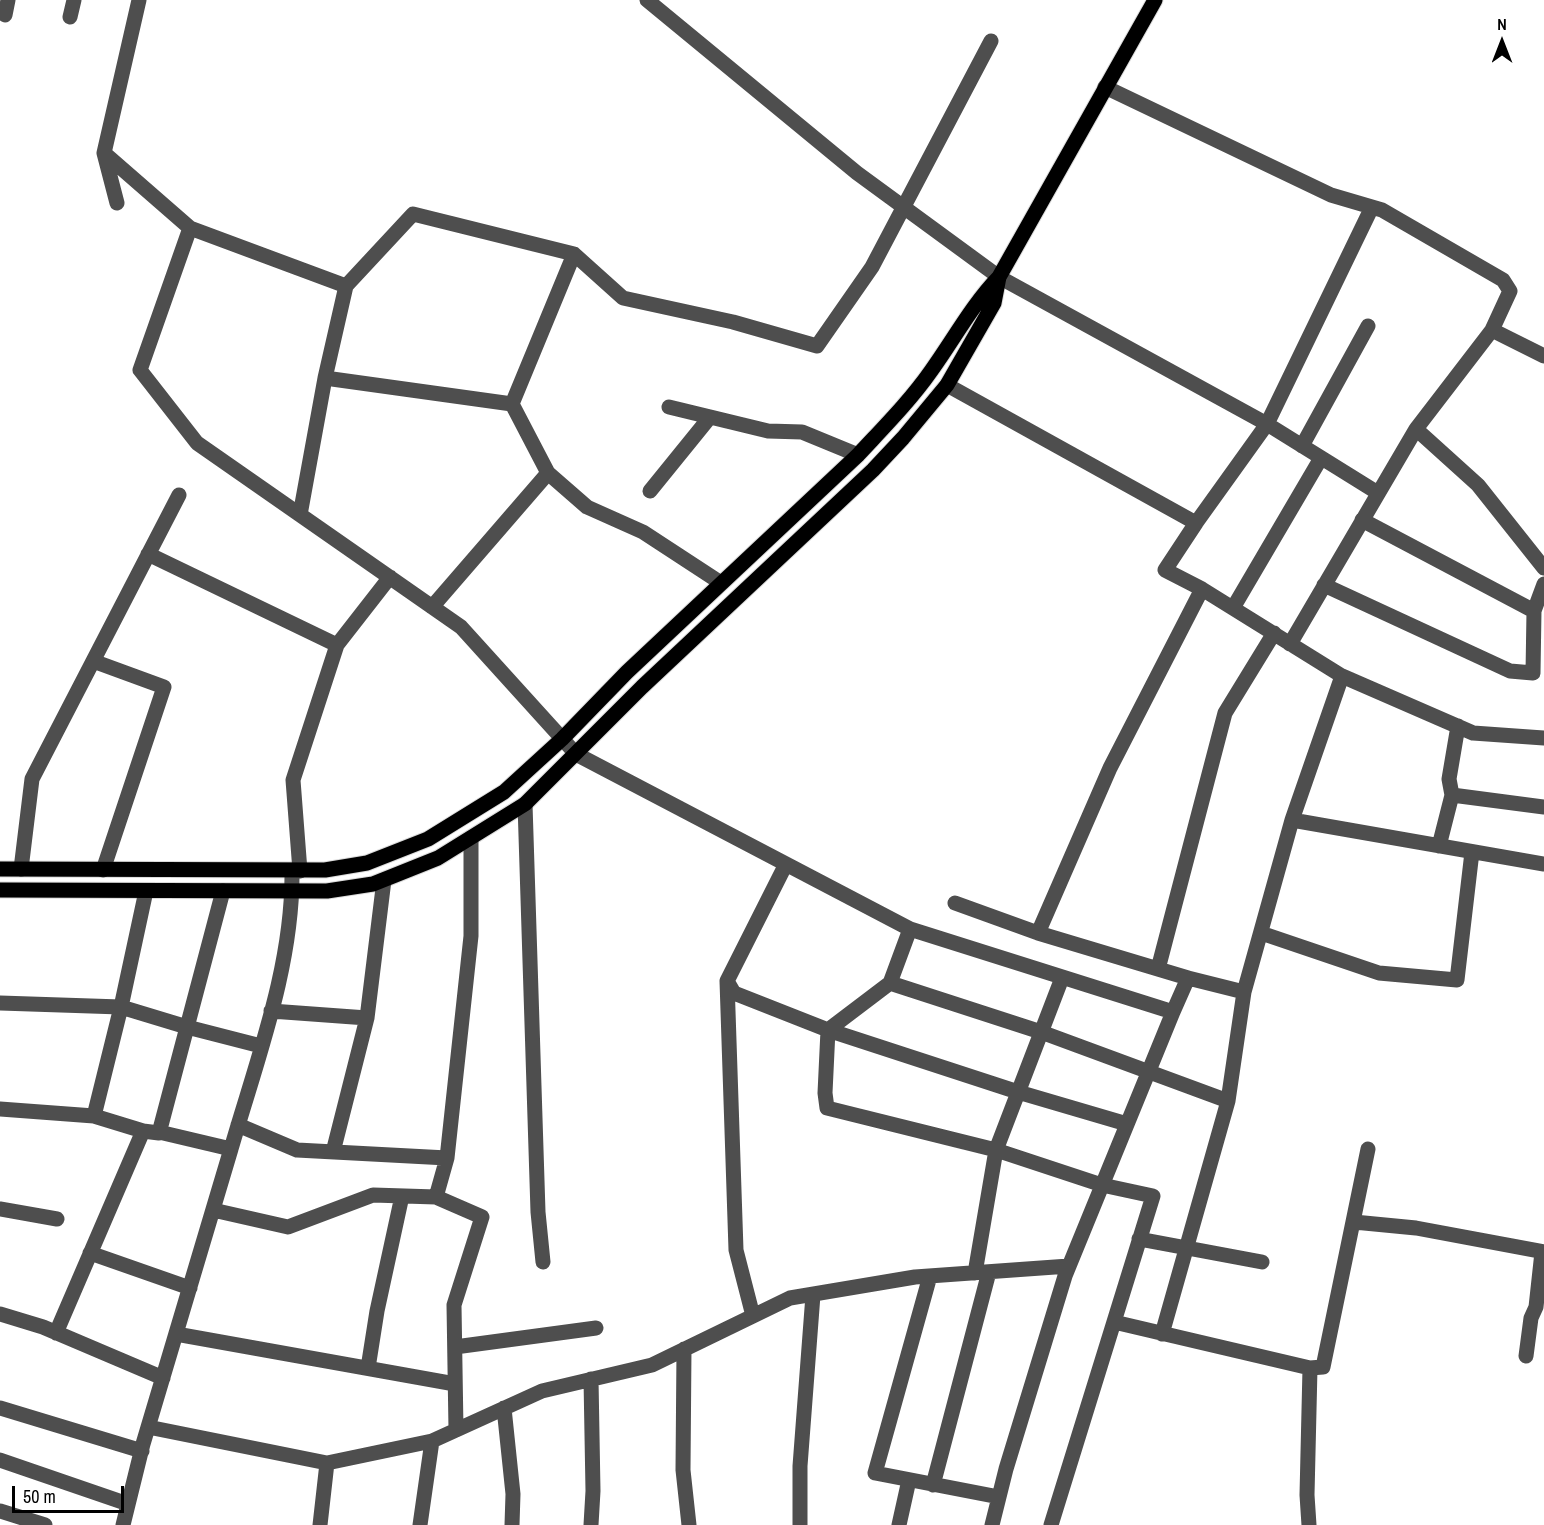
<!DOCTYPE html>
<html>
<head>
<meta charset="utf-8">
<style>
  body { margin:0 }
  #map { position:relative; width:1544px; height:1525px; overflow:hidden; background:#fff; font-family:"Archivo Narrow",sans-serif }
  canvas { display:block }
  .north { position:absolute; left:1472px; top:12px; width:60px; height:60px; -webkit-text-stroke:4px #fff; paint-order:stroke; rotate:0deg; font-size:16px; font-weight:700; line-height:24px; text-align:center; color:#000 }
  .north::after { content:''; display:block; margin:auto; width:21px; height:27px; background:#000; clip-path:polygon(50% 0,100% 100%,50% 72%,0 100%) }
  .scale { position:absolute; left:12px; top:1486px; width:112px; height:27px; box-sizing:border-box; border:3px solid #000; border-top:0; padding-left:8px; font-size:18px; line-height:21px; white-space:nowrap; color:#000; -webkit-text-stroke:4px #fff; paint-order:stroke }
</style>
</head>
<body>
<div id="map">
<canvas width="1544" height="1525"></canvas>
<div class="north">N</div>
<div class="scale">50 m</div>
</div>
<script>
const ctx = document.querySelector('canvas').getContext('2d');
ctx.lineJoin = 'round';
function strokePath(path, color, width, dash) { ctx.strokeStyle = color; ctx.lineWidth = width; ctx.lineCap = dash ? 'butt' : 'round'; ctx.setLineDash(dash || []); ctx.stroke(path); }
const minor = new Path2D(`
  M 139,0 L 104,153 L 190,228 L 140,370 L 197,443 L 461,627 L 576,754 L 910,929 L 1173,1012 L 1065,1276 L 1006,1469 L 992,1525
  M 647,0 L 857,173 L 999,277 L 1267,424 L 1378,493
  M 5,15 L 8,0
  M 70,17 L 74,0
  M 1105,87 L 1331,195 L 1382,210 L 1503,280 L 1510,291 L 1492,330 L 1544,356
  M 104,153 L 117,203
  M 190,228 L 346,286 L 325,378 L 300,515
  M 346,286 L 413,214 L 574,254
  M 325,378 L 512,404 L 548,473
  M 947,385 L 1196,523 L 1165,570 L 1202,589 L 1342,676 L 1292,820 L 1544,864
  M 512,404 L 574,254 L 623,298 L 733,322 L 817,346 L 872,267 L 991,41
  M 669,407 L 768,431 L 802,432 L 858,455
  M 1416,429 L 1478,485 L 1544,568
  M 1302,446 L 1368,326
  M 650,491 L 710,417
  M 1362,520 L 1534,611
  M 1196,523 L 1267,424 L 1372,207
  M 148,554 L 337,645 L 293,780 L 300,871
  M 1324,585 L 1510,671 L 1533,673 L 1534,611 L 1544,584
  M 432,607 L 548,473 L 587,507 L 643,532 L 721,583
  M 1233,608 L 1321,458
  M 1290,644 L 1416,429 L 1492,330
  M 337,645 L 390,577
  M 93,661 L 164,687 L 103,870
  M 1342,676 L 1473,733 L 1544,738
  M 1452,795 L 1544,807
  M 525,804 L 538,1212 L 543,1262
  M 1439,846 L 1452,795 L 1449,779 L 1458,726
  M 21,869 L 32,779 L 179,495
  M 955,903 L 1038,933 L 1110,768 L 1202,589
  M 1038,933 L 1188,978
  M 1261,933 L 1379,973 L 1457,980 L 1472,852
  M 1158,969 L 1225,713 L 1274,633
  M 727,981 L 734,993 L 828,1030 L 1018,1092 L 1127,1124
  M 890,983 L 1041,1032 L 1228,1101 L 1162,1334
  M 0,1003 L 121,1007 L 146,891
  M 271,1011 L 367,1018
  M 1173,1012 L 1188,978 L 1244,992 L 1292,820
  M 828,1030 L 825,1093 L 827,1108 L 996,1150 L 1102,1185 L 1153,1196 L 1051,1525
  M 828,1030 L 890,983 L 910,929
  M 1228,1101 L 1244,992
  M 0,1109 L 94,1116 L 143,1131 L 159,1133 L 223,891
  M 94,1116 L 121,1007 L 187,1027 L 261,1046
  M 238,1125 L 297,1150 L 447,1158 L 471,936 L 471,838
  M 231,1149 C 257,1059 293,966 292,871
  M 333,1152 L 367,1018 L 384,880
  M 447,1158 L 436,1197 L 482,1217 L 454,1305 L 456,1430
  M 0,1209 L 57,1219
  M 213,1210 L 288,1227 L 373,1195 L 436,1197
  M 1354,1222 L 1416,1228 L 1544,1252
  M 1139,1239 L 1262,1262
  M 90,1253 L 190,1288
  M 975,1273 L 996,1150 L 1062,978
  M 930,1276 L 875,1473 L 999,1497
  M 0,1314 L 43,1327 L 163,1378
  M 753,1316 L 736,1250 L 727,981 L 786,864
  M 1114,1322 L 1310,1368 L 1307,1495 L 1309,1525
  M 56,1333 L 143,1131
  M 176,1334 L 455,1384
  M 455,1347 L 596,1328
  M 684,1349 L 683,1470 L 689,1525
  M 1526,1356 L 1531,1318 L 1536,1307 L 1542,1252
  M 368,1368 L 377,1311 L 402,1196
  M 1310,1368 L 1323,1367 L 1368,1149
  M 591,1379 L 593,1491 L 591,1525
  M 0,1408 L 142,1451
  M 504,1408 L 513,1494 L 512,1525
  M 148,1427 L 327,1463 L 432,1441 L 542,1391 L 652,1365 L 790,1298 L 915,1277 L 1069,1266
  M 0,1460 L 128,1504
  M 933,1485 L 989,1272
  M 0,1511 L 45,1525
  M 123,1525 L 143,1444 L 231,1149 L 159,1132
  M 320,1525 L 327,1463
  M 420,1525 L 432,1441
  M 800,1525 L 800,1466 L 813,1295
  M 899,1525 L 909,1480`);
const major = new Path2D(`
  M 0,869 L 325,870 L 367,863 L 428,839 L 504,792 L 562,739 L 627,672 L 858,455 C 883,428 910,401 931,371 C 954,339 972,305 999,277 L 1155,0
  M 0,890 L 327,891 L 373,884 L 438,858 L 525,804 L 642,687 L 873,470 L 903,438 L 947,385 L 994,303 L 999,277`);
strokePath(major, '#dbdbdb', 17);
strokePath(minor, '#4e4e4e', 15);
strokePath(major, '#000', 15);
</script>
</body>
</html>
